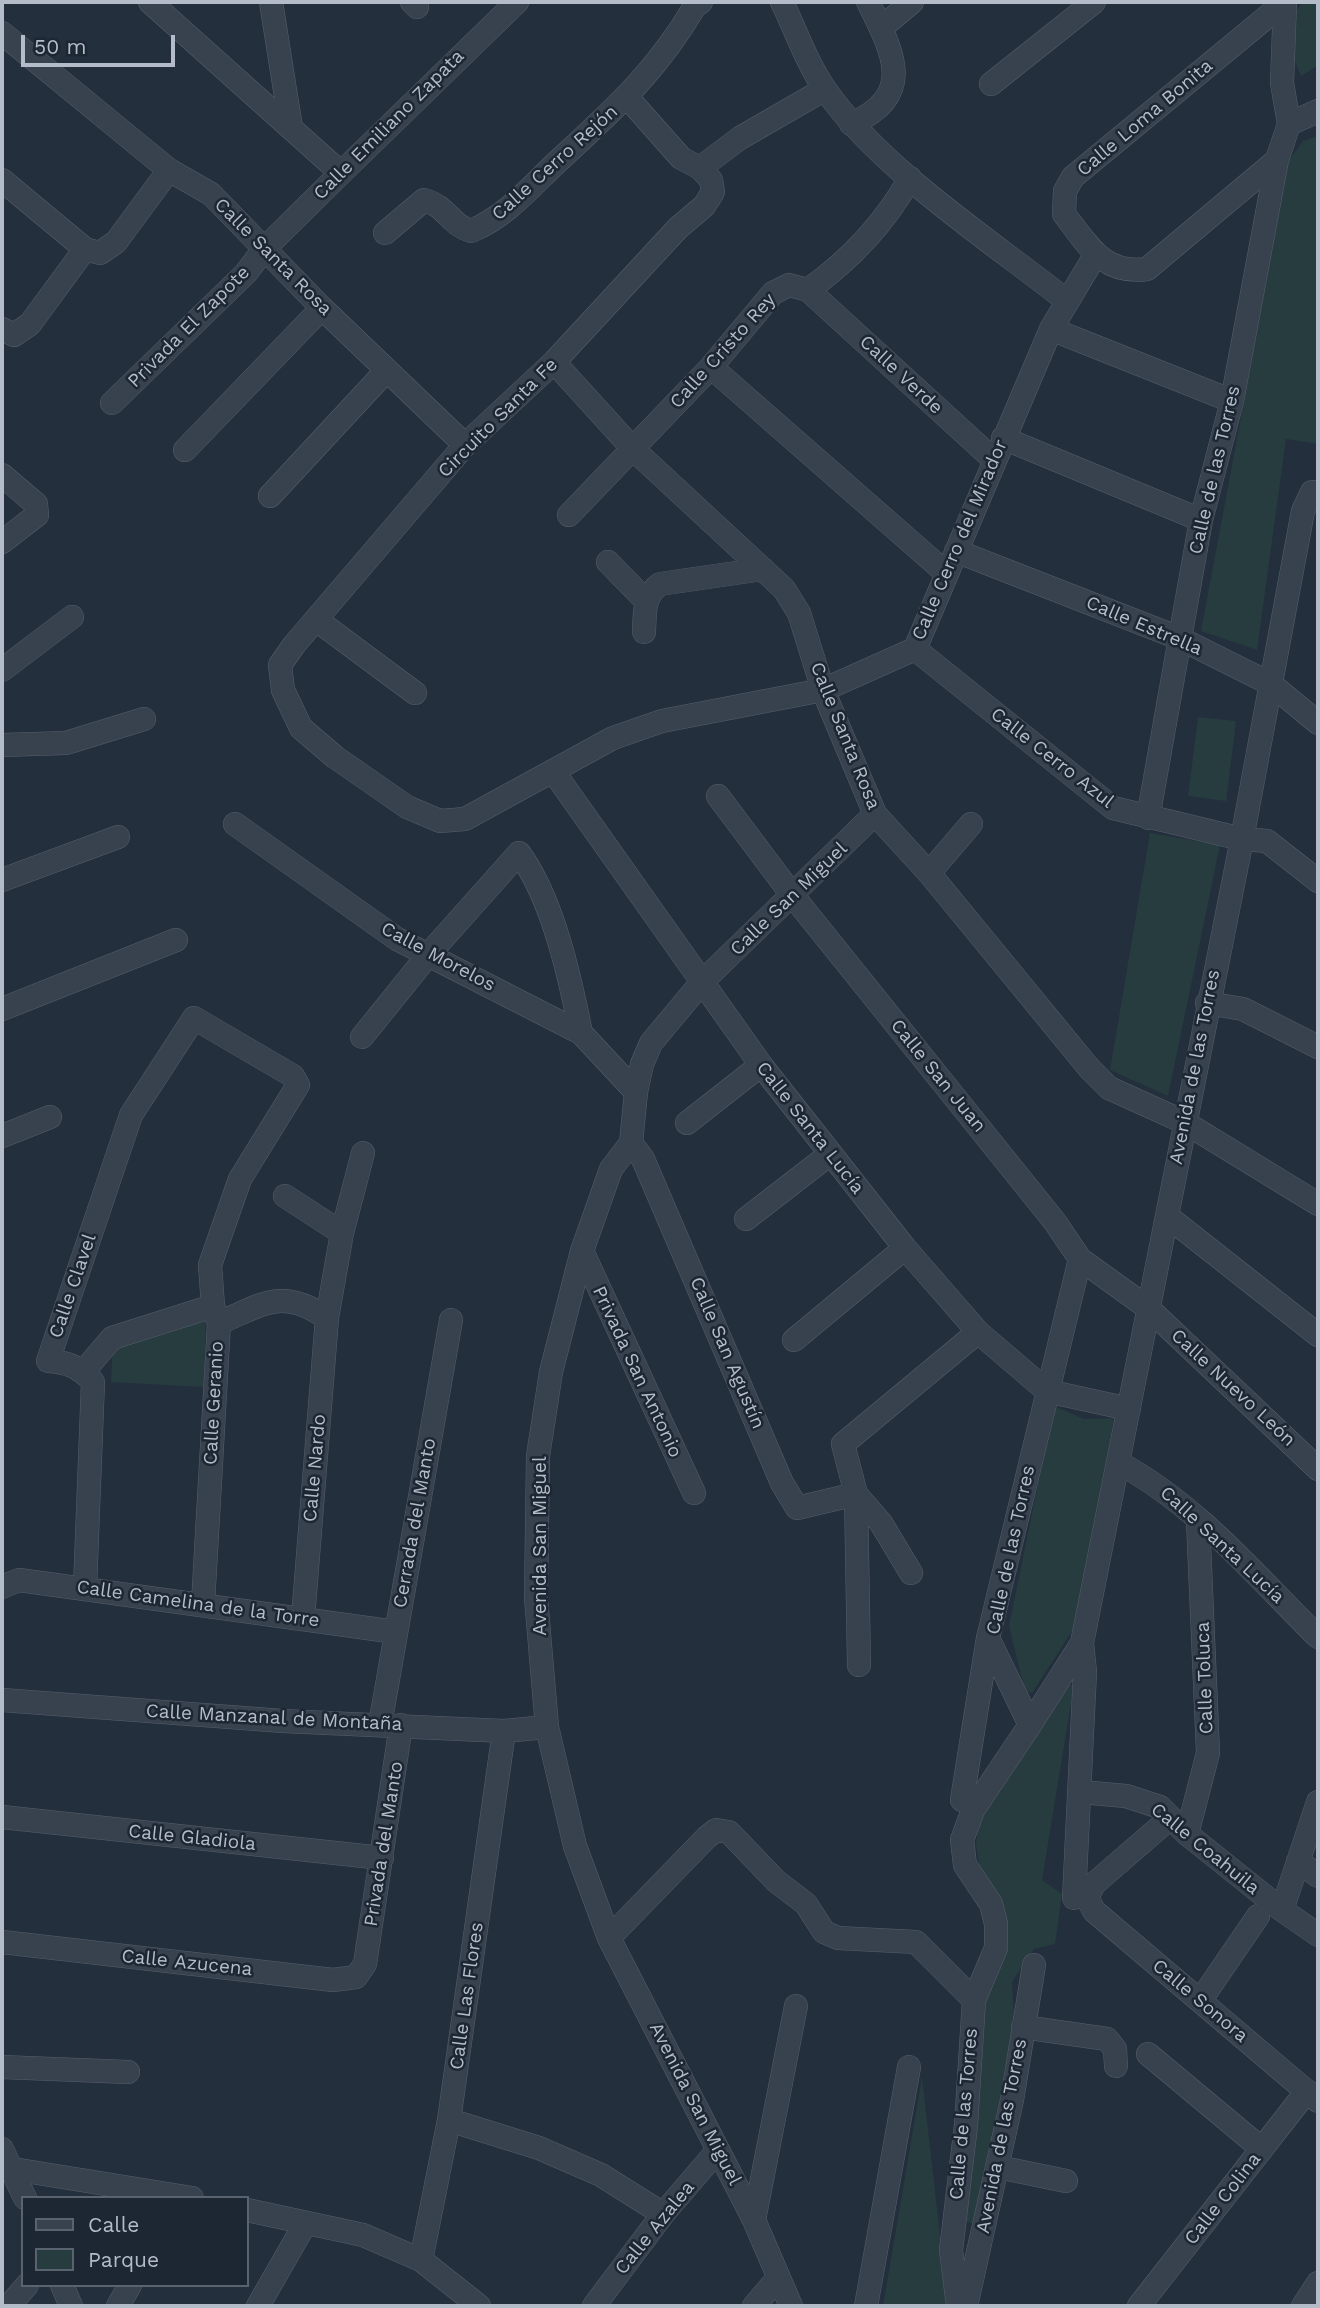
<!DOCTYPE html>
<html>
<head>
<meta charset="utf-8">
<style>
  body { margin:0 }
  #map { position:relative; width:1320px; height:2308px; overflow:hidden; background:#242f3e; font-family:"Work Sans",sans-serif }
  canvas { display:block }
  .frame { position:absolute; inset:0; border:4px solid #b4bcc9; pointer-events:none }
  .legend { position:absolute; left:21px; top:2196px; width:228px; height:91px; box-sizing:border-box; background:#1d2633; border:2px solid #59626f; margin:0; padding:9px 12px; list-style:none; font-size:21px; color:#b4bcc9 }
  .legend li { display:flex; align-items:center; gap:14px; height:35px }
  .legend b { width:35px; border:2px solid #59626f }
  .scale { position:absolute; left:21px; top:35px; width:154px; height:32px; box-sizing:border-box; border:4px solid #b4bcc9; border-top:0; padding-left:9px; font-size:21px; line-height:24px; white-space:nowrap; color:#b4bcc9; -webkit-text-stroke:5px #1d2633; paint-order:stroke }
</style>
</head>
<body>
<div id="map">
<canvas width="1320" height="2308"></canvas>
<div class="frame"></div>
<ul class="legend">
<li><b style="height:9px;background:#38414e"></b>Calle</li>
<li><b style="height:19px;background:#263c3f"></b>Parque</li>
</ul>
<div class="scale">50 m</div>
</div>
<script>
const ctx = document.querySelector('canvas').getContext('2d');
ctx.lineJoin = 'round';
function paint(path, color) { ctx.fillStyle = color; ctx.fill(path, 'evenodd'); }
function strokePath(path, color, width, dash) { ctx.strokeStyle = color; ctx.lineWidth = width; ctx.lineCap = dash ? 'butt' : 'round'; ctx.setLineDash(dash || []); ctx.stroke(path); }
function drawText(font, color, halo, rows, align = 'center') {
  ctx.font = font + ' "Work Sans",sans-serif'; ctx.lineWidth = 5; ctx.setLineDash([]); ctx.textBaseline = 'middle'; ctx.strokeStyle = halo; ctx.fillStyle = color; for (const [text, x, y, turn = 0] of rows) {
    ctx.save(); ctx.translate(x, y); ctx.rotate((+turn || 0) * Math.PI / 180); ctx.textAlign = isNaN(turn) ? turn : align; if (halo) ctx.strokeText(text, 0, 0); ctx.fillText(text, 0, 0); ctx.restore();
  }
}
const green = new Path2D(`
  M 1303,2 L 1318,2 L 1318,65 L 1301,76 C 1290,51 1283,26 1303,2 Z
  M 1318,136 L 1318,444 L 1286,439 L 1257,650 L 1201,631 L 1289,160 L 1303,141 Z
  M 1198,717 L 1236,721 L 1226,801 L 1188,796 Z
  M 1150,833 L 1220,845 L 1168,1096 L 1110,1070 Z
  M 206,1314 L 204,1387 L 111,1382 L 113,1340 Z
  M 1054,1406 L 1084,1419 L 1114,1418 L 1076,1625 L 1032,1693 L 1025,1692 L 1009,1626 Z
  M 1063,1685 L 1074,1685 L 1042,1880 L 1062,1894 L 1055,1944 L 1034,1949 L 1012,1982 L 1014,2016 L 979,2224 L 960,2221 L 980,1997 L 1002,1921 L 979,1864 L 976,1842 L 980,1820 Z
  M 922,2077 L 948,2305 L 883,2306 Z`);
const minor = new Path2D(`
  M 150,2 L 341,173
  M 271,2 L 291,128
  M 412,2 L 417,7
  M 782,2 C 796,31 808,66 827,92 C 882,170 991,241 1067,301
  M 881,28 L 912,2
  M 2,33 L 169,170 L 211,194 L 322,308 L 465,445
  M 991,84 L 1094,2
  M 627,97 L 681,158 L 700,168 L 711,180 L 713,192 L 704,206 L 678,228 L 554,362 L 465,445 L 294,645 L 280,665 L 283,690 L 301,728 L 335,757 L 407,807 L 440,821 L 465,819 L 613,738 L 662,721 L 823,690 L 915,649 L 1051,329 L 1096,254
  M 851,124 C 917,95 893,52 868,2
  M 1289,124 L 1318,111
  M 1277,160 L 1147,269 C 1103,275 1088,245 1064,214 L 1065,191 L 1073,177 L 1285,2
  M 700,168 L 740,138 L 825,89
  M 2,180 L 85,249
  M 385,233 L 424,200 C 447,206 450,225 471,231 C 505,217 529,189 555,164 C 611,112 656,73 695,6 L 701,2
  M 808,290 L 994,460
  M 2,329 L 14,335 L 30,324 L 85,249 L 100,253 L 116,242 L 169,170
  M 1051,329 L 1232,401
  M 554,362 L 633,449 L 784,589 L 799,613 L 823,690 L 875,814 L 929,873 L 1089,1068 L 1109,1088 L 1184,1122 L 1318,1204
  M 711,367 L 945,572
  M 112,403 L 246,273 L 264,249 L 341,173 L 517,2
  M 1003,438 L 1201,520
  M 185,450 L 322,308
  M 2,475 L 36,504 L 37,515 L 2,542
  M 270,496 L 387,370
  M 569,515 L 711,367 L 773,293 L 789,285 L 808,290 C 850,260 885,223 910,178
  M 956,551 L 1179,638 L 1271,684 L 1318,723
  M 608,562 L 646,601
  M 318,621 L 415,693
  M 644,632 C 645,613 643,596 660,584 L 763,569
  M 915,649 L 1113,808 L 1242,839 L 1267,841 L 1318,881
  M 2,670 L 72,617
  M 2,745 L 66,743 L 144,719
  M 553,771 L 761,1065 L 905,1248 L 978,1332 L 1047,1391 L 1129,1409
  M 718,796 L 793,896 L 1055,1222 L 1080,1259 L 1148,1308 L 1318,1469
  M 1148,818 L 1201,520 L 1232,401 L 1277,160 L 1289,124 L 1282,83 L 1285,2
  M 235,824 L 397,939 L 581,1033 L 636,1092
  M 929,873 L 971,824
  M 2,880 L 118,837
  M 1207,1003 L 1243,1009 L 1318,1047
  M 2,1009 L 176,940
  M 362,1037 L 429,954 L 519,853 C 553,899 570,978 581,1033
  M 687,1123 L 761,1065
  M 2,1136 L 50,1117
  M 631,1143 L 643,1159 L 782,1483 L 797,1508 L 856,1494
  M 285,1196 L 342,1233
  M 1167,1216 L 1318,1335
  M 746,1219 L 830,1154
  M 582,1251 L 694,1493
  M 219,1323 C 264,1304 282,1287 327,1318
  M 794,1340 L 905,1248
  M 84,1371 L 112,1338 L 213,1306
  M 1119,1463 C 1196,1504 1256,1576 1318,1637
  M 856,1494 L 859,1665
  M 911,1573 L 881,1523 L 856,1494 L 843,1444 L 978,1332
  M 2,1587 L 19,1580 L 396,1632
  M 85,1588 L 93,1382 C 80,1367 67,1362 48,1361 L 131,1115 L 194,1018 L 293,1076 L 298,1085 L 240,1179 L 210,1265 L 213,1306 L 219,1323 L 203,1604
  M 303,1618 L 327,1318 L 342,1233 L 363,1153
  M 2,1700 L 283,1721 L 504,1731 L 547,1727
  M 380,1725 L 451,1320
  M 1030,1725 L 1082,1643 L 1242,839 L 1303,511 L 1312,492 L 1318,492
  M 1081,1792 L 1126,1796 L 1160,1807 L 1187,1834 L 1282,1910 L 1318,1935
  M 962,1800 L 988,1638
  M 2,1817 L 382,1858
  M 1169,1819 L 1094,1884 L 1087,1897 L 1094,1911 L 1318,2101
  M 1187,1834 L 1208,1753 L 1198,1520
  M 1298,1861 L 1318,1876
  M 1074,1898 L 1085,1672 L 1082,1643
  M 1282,1910 L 1318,1802
  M 609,1938 L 707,1837 L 716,1830 L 729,1832 L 776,1881 L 806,1904 L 824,1932 L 838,1938 L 916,1942 L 974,2000
  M 2,1942 L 333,1980 L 356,1977 L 365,1964 L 401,1725
  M 1200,2001 L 1258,1916
  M 1023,2027 L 1107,2039 L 1115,2049 L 1116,2066
  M 1148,2054 L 1262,2149
  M 2,2067 L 128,2072
  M 449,2120 L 539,2148 L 601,2175 L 663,2214
  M 2,2149 L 25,2198
  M 998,2167 L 1066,2181
  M 13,2169 L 192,2198
  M 247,2210 L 363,2235 L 421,2260 L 479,2306
  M 754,2220 L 796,2006
  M 421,2260 L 449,2120 L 504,1731
  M 62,2285 L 71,2306
  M 9,2306 L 27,2285
  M 118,2306 L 130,2285
  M 258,2306 L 305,2224
  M 594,2306 L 663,2214 L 718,2150
  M 754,2306 L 778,2278
  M 791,2306 L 754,2220 L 609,1938 L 575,1846 L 547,1727 L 536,1598 L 538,1456 L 551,1372 L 582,1251 L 611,1169 L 631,1143 L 636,1092 L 642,1064 L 651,1043 L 702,982 L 875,814
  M 866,2306 L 909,2067
  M 958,2306 L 951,2250 L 966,2125 L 974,2000 L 996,1948 L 996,1924 L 991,1904 L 965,1865 L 962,1840 L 973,1810 L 1030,1725 L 988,1638 L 1080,1259
  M 966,2306 L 1012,2100 L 1034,1965
  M 1139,2306 L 1307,2091
  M 1303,2306 L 1318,2283`);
const streetNames = [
  ["Calle Loma Bonita",1145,118,-40],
  ["Calle Emiliano Zapata",389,125,-45],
  ["Calle Cerro Rejón",555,163,-42],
  ["Calle Santa Rosa",273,257,45],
  ["Privada El Zapote",189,327,-45],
  ["Calle Cristo Rey",723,351,-48],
  ["Calle Verde",901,375,43],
  ["Circuito Santa Fe",498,418,-45],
  ["Calle de las Torres",1215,470,-77],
  ["Calle Cerro del Mirador",960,540,-67],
  ["Calle Estrella",1144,626,23],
  ["Calle Santa Rosa",845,736,68],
  ["Calle Cerro Azul",1052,758,38],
  ["Calle San Miguel",789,899,-44],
  ["Calle Morelos",438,957,28],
  ["Avenida de las Torres",1195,1067,-79],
  ["Calle San Juan",938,1076,51],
  ["Calle Santa Lucía",810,1128,52],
  ["Calle Clavel",73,1286,-71],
  ["Calle San Agustín",727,1353,67],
  ["Privada San Antonio",637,1372,65],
  ["Calle Nuevo León",1233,1388,43],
  ["Calle Geranio",214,1403,-87],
  ["Calle Nardo",315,1468,-85],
  ["Cerrada del Manto",415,1523,-80],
  ["Calle Santa Lucía",1222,1545,43],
  ["Avenida San Miguel",540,1546,-90],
  ["Calle de las Torres",1011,1550,-78],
  ["Calle Camelina de la Torre",198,1604,8],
  ["Calle Toluca",1205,1678,-92],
  ["Calle Manzanal de Montaña",274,1718,3],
  ["Calle Gladiola",192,1838,6],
  ["Privada del Manto",384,1844,-81],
  ["Calle Coahuila",1205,1849,39],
  ["Calle Azucena",187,1963,6],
  ["Calle Las Flores",467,1996,-82],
  ["Calle Sonora",1200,2001,40],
  ["Avenida San Miguel",695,2104,63],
  ["Calle de las Torres",964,2114,-85],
  ["Avenida de las Torres",1002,2136,-79],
  ["Calle Colina",1223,2199,-52],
  ["Calle Azalea",655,2228,-51]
];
paint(green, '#263c3f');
strokePath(minor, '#565f6c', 24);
strokePath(minor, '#38414e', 23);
drawText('19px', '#b4bcc9', '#1d2633', streetNames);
</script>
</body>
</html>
